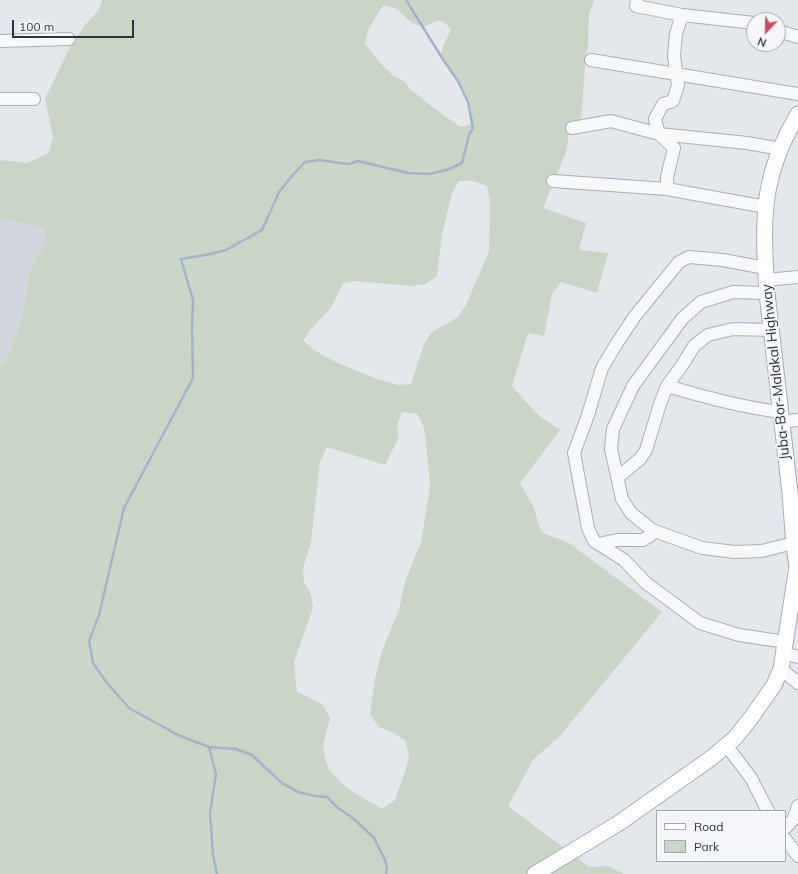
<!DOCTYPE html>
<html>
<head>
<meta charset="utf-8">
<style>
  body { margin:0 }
  #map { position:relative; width:798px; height:874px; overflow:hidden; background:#e4e7ec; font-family:Mulish,sans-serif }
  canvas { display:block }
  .legend { position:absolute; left:656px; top:810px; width:130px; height:52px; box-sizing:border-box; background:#f4f6f9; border:1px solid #a4a8b1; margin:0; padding:5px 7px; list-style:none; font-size:12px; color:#2b3445 }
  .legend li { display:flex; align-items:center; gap:8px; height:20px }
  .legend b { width:20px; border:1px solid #a4a8b1 }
  .north { position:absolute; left:746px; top:12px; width:40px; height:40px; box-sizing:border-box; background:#f4f6f9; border:1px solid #a4a8b1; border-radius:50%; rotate:202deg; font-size:11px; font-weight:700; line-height:16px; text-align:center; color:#2b3445 }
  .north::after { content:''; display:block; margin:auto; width:14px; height:18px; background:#d1495b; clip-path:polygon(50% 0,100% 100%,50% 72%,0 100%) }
  .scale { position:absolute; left:12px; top:20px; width:122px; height:18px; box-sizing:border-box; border:2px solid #2b3445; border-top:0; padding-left:5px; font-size:12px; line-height:14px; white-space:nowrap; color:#2b3445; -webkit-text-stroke:3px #f4f6f9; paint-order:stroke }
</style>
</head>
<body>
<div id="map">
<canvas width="798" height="874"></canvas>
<ul class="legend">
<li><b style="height:5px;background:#fff"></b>Road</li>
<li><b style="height:11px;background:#c9d6c5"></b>Park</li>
</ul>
<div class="north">N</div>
<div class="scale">100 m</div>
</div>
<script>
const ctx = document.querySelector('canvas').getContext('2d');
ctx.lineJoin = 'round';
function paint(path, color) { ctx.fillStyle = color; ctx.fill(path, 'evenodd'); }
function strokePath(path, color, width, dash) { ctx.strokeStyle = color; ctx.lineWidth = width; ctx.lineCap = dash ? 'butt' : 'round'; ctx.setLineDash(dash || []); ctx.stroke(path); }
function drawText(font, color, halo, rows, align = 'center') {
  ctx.font = font + ' Mulish,sans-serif'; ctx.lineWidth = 4; ctx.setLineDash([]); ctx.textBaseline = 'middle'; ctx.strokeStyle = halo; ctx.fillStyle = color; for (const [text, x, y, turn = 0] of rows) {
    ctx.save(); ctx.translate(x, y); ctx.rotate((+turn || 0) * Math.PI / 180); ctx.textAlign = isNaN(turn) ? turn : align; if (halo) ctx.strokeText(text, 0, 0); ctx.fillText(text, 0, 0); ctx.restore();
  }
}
const built = new Path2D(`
  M 0,218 L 43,228 L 47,241 L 31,267 L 21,320 L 9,355 L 0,366 Z`);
const green = new Path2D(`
  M 102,0 L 117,0 L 120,1 L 122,0 L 594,0 L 589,14 L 588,46 L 586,56 L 581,118 L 570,127 L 566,152 L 543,208 L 586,223 L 579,250 L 608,253 L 597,293 L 561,282 L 552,294 L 544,336 L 528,333 L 512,386 L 537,414 L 560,430 L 520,483 L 534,508 L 541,532 L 569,543 L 662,612 L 560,736 L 533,760 L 508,806 L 589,867 L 609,866 L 624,874 L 0,874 L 0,366 L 9,355 L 21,320 L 31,267 L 47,241 L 43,228 L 0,218 L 0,160 L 27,163 L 49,153 L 53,137 L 45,99 L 68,51 L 85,25 L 99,10 ZM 383,6 C 402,5 405,23 420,26 C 434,28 436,11 451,29 C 448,38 440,47 442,58 C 445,67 453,74 458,81 C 467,93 475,111 470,125 L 460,127 L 426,102 L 409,88 L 405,82 L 393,75 L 383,66 L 365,44 C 366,30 375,18 383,6 ZM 459,181 L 473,181 L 487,186 L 490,201 L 489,251 L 466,305 L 458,317 L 432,332 L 424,344 L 411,384 L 398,385 L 377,379 L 338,363 L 314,350 L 303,341 L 310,330 L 331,308 L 343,283 L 357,281 L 386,284 L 412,286 L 426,284 L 437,276 L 442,235 L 452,193 ZM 402,412 L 417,414 L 424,427 L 426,441 L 430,486 L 428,500 L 421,542 L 405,582 L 399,610 L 382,651 L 375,679 L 370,714 L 379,727 L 394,733 L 406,741 L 409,756 L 406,769 L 395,800 L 382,809 L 348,789 L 329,770 L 325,758 L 323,745 L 330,718 L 322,704 L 297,692 L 294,662 L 313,608 L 311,594 L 304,582 L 303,568 L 311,542 L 320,462 L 327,447 L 385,465 L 398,439 L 397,425 Z`);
const stream = new Path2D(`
  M 209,747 L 216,774 L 210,813 L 213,855 L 217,874
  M 386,874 L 387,868 L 385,860 L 374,838 L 355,820 L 337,807 L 327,797 L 315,796 L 298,792 L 282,783 L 252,755 L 236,749 L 209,747 L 178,735 L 129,708 L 107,683 L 93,663 L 89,641 L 99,615 L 124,508 L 193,378 L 192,328 L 193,300 L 181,259 L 205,255 L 226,250 L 262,230 L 279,192 L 291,177 L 305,162 L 319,160 L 348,164 L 358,161 L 408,173 L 429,174 L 447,170 L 462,163 L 469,135 L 473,128 L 468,102 L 458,81 L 444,61 L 406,0`);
const minor = new Path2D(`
  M 637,0 L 636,6 L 682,15 L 754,23
  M 778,31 L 798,37
  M 0,41 L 69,39
  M 591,60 L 798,94
  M 0,99 L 34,99
  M 572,128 L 611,121 L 659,134 L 747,143 L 781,149
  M 553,181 L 667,189 L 766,207
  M 667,189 L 667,177 L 674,148 L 659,134 L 655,119 L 663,104 L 673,101 L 678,85 L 674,56 L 676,34 L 682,15
  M 765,268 L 723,260 L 689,257 L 679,262 L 635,316 L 617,343 L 602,368 L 588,415 L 574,453 L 588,528 L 594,541 L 624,560 L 646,583 L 700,623 L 739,635 L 786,642
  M 766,280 L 798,277
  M 767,293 L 733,292 L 701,302 L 682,319 L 633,386 L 613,429 L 611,449 L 622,499 L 631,513 L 652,530 L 702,548 L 735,552 L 762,551 L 793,543
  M 667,386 C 705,397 741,407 780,412
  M 781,422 L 798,420
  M 618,477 L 640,459 L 646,450 L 660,404 L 667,386 L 683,364 L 694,346 L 708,335 L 733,329 L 771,330
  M 599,544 L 617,540 L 643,540 L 655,532
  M 783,653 L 798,657
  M 781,669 L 798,683
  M 726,745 L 751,778 L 768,811
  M 785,828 C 793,822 795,816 798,806
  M 785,839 L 798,856`);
const major = new Path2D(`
  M 535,874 L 619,823 L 710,759 L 735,738 L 751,718 L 774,685 L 781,669 L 797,567 L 794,546 L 790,493 L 767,293 C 765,261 762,217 769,186 C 774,161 785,136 798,114`);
const streetNames = [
  ["Juba-Bor-Malakal Highway",776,372,-96]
];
paint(built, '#d2d6de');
paint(green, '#c9d6c5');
strokePath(stream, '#9fb4cc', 2.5);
strokePath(minor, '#a9aeb7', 14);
strokePath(major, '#a3abb8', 17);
strokePath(minor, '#f7f8fa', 12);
strokePath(major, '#fff', 15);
drawText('14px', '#2b3445', '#f4f6f9', streetNames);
</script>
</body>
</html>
